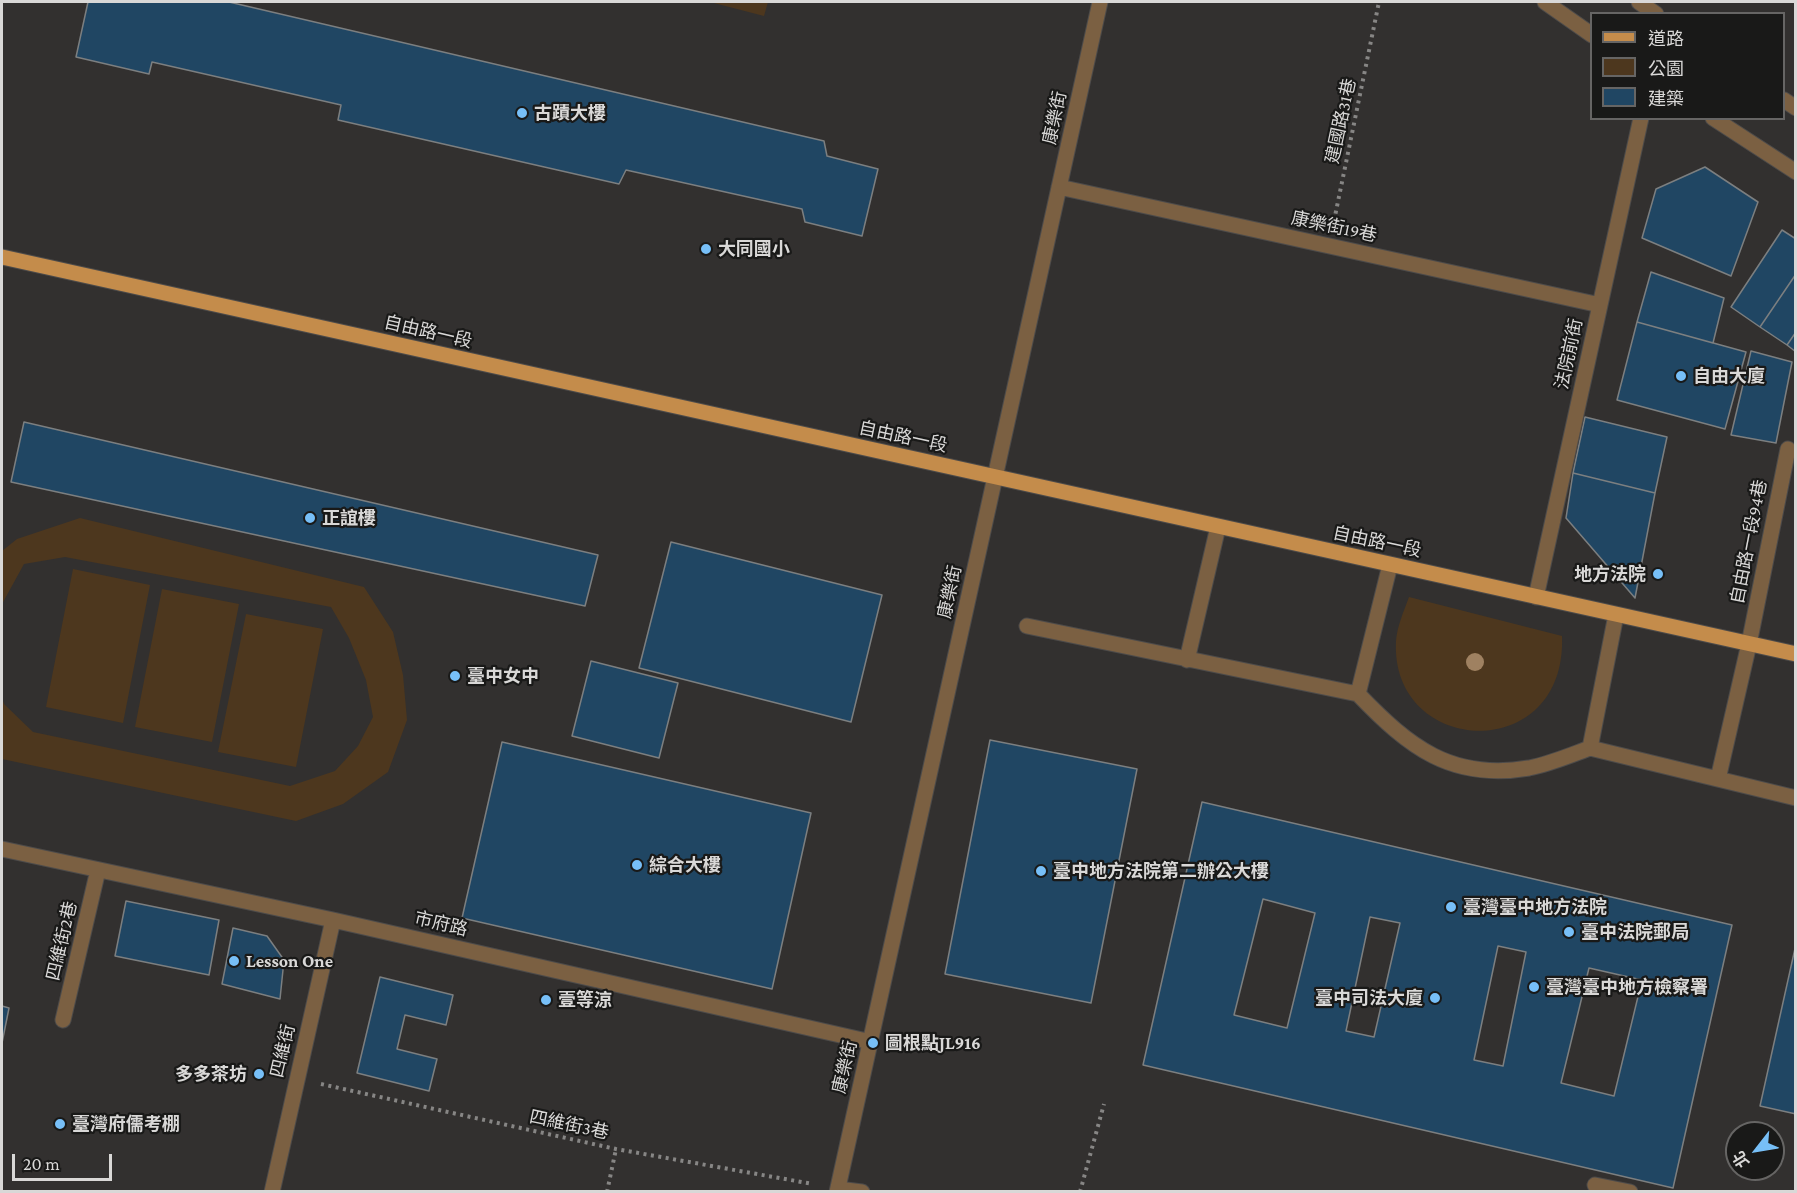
<!DOCTYPE html>
<html>
<head>
<meta charset="utf-8">
<style>
  body { margin:0 }
  #map { position:relative; width:1797px; height:1193px; overflow:hidden; background:#32302f; font-family:"Crimson Pro","Noto Sans TC",serif }
  canvas { display:block }
  .frame { position:absolute; inset:0; border:3px solid #d9d8d7; pointer-events:none }
  .legend { position:absolute; left:1590px; top:12px; width:195px; height:108px; box-sizing:border-box; background:#191918; border:2px solid #666564; margin:0; padding:8px 10px; list-style:none; font-size:18px; color:#d9d8d7 }
  .legend li { display:flex; align-items:center; gap:12px; height:30px }
  .legend b { width:30px; border:2px solid #666564 }
  .north { position:absolute; left:1725px; top:1121px; width:60px; height:60px; box-sizing:border-box; background:#191918; border:2px solid #666564; border-radius:50%; rotate:239deg; font-size:16px; font-weight:700; line-height:24px; text-align:center; color:#d9d8d7 }
  .north::after { content:''; display:block; margin:auto; width:21px; height:27px; background:#77bff7; clip-path:polygon(50% 0,100% 100%,50% 72%,0 100%) }
  .scale { position:absolute; left:12px; top:1154px; width:100px; height:27px; box-sizing:border-box; border:3px solid #d9d8d7; border-top:0; padding-left:8px; font-size:18px; line-height:21px; white-space:nowrap; color:#d9d8d7; -webkit-text-stroke:4px #191918; paint-order:stroke }
</style>
</head>
<body>
<div id="map">
<canvas width="1797" height="1193"></canvas>
<div class="frame"></div>
<ul class="legend">
<li><b style="height:8px;background:#c48c4b"></b>道路</li>
<li><b style="height:16px;background:#4d371e"></b>公園</li>
<li><b style="height:16px;background:#204663"></b>建築</li>
</ul>
<div class="north">北</div>
<div class="scale">20 m</div>
</div>
<script>
const ctx = document.querySelector('canvas').getContext('2d');
ctx.lineJoin = 'round';
function paint(path, color) { ctx.fillStyle = color; ctx.fill(path, 'evenodd'); }
function strokePath(path, color, width, dash) { ctx.strokeStyle = color; ctx.lineWidth = width; ctx.lineCap = dash ? 'butt' : 'round'; ctx.setLineDash(dash || []); ctx.stroke(path); }
function drawText(font, color, halo, rows, align = 'center') {
  ctx.font = font + ' "Crimson Pro","Noto Sans TC",serif'; ctx.lineWidth = 4.5; ctx.setLineDash([]); ctx.textBaseline = 'middle'; ctx.strokeStyle = halo; ctx.fillStyle = color; for (const [text, x, y, turn = 0] of rows) {
    ctx.save(); ctx.translate(x, y); ctx.rotate((+turn || 0) * Math.PI / 180); ctx.textAlign = isNaN(turn) ? turn : align; if (halo) ctx.strokeText(text, 0, 0); ctx.fillText(text, 0, 0); ctx.restore();
  }
}
const green = new Path2D(`
  M 710,2 L 768,2 L 764,16 Z
  M 80,518 L 364,587 L 393,632 L 403,675 L 407,720 L 388,772 L 343,804 L 296,821 L 2,759 L 2,698 L 4,704 L 33,732 L 290,786 L 335,771 L 358,746 L 373,717 L 366,680 L 349,638 L 331,607 L 65,557 L 24,564 L 2,604 L 2,551 L 17,539 Z
  M 73,569 L 150,585 L 123,723 L 46,707 Z
  M 162,589 L 239,604 L 212,742 L 135,727 Z
  M 1409,597 L 1562,636 C 1567,766 1390,757 1396,641 C 1397,626 1404,611 1409,597 Z
  M 246,614 L 323,629 L 296,767 L 218,752 Z`);
const building = new Path2D(`
  M 88,2 L 229,2 L 824,141 L 827,156 L 878,169 L 862,236 L 805,222 L 802,209 L 626,170 L 619,184 L 338,120 L 341,105 L 152,62 L 149,74 L 76,57 Z
  M 1705,167 L 1758,202 L 1731,276 L 1642,238 L 1656,189 Z
  M 1782,230 L 1796,239 L 1796,274 L 1760,327 L 1731,307 Z
  M 1651,272 L 1724,298 L 1713,343 L 1637,322 Z
  M 1796,274 L 1796,332 L 1787,345 L 1760,327 Z
  M 1637,322 L 1746,352 L 1725,429 L 1617,400 Z
  M 1796,332 L 1796,352 L 1787,345 Z
  M 1751,351 L 1792,362 L 1776,443 L 1731,435 Z
  M 1585,417 L 1667,437 L 1655,493 L 1573,473 Z
  M 24,422 L 598,555 L 585,606 L 11,482 Z
  M 1573,473 L 1655,493 L 1635,598 L 1566,518 Z
  M 671,542 L 882,595 L 851,722 L 639,668 Z
  M 591,661 L 678,683 L 659,758 L 572,736 Z
  M 990,740 L 1137,769 L 1091,1003 L 945,974 Z
  M 502,742 L 811,813 L 772,989 L 462,918 Z
  M 1202,802 L 1732,925 L 1673,1188 L 1143,1065 ZM 1263,899 L 1315,913 L 1287,1028 L 1234,1015 ZM 1370,917 L 1400,923 L 1374,1037 L 1346,1031 ZM 1498,946 L 1526,952 L 1503,1066 L 1474,1060 ZM 1589,968 L 1642,980 L 1614,1096 L 1561,1083 Z
  M 126,901 L 219,920 L 209,975 L 115,956 Z
  M 233,928 L 267,936 L 284,960 L 280,999 L 222,984 Z
  M 1796,944 L 1796,1114 L 1760,1106 Z
  M 380,977 L 453,995 L 446,1025 L 405,1015 L 397,1049 L 437,1059 L 429,1091 L 357,1073 Z
  M 2,1006 L 9,1008 L 2,1043 Z`);
const path = new Path2D(`
  M 1334,221 L 1379,2
  M 321,1084 L 616,1149 L 813,1184
  M 607,1192 L 616,1149
  M 1080,1192 L 1104,1104`);
const minor = new Path2D(`
  M 1545,2 L 1592,35
  M 1639,2 L 1656,14
  M 1784,100 L 1796,108
  M 1713,118 L 1796,172
  M 1059,187 L 1600,305
  M 1390,565 L 1358,694 C 1409,747 1451,781 1529,768 C 1550,764 1571,755 1590,748 L 1616,615
  M 1536,597 L 1641,118
  M 1027,626 L 1358,694
  M 1187,660 L 1218,527
  M 1590,748 L 1796,798
  M 1718,779 L 1749,644 L 1788,449
  M 2,849 L 333,920 L 871,1042
  M 63,1020 L 98,870
  M 1595,1185 L 1630,1192
  M 838,1189 L 862,1192
  M 272,1192 L 333,920
  M 837,1192 L 1100,2`);
const major = new Path2D(`
  M 2,257 L 1796,654`);
const trees = [
  [1475,662]
];
const markers = [
  [522,113,6,"#77bff7"],
  [706,249,6,"#77bff7"],
  [1681,376,6,"#77bff7"],
  [310,518,6,"#77bff7"],
  [1658,574,6,"#77bff7"],
  [455,676,6,"#77bff7"],
  [637,865,6,"#77bff7"],
  [1041,871,6,"#77bff7"],
  [1451,907,6,"#77bff7"],
  [1569,932,6,"#77bff7"],
  [234,961,6,"#77bff7"],
  [1534,987,6,"#77bff7"],
  [1435,998,6,"#77bff7"],
  [546,1000,6,"#77bff7"],
  [873,1043,6,"#77bff7"],
  [259,1074,6,"#77bff7"],
  [60,1124,6,"#77bff7"]
];
const poiNames = [
  ["古蹟大樓",534,113],
  ["大同國小",718,249],
  ["自由大廈",1693,376],
  ["正誼樓",322,518],
  ["地方法院",1646,574,"right"],
  ["臺中女中",467,676],
  ["綜合大樓",649,865],
  ["臺中地方法院第二辦公大樓",1053,871],
  ["臺灣臺中地方法院",1463,907],
  ["臺中法院郵局",1581,932],
  ["Lesson One",246,961],
  ["臺灣臺中地方檢察署",1546,987],
  ["臺中司法大廈",1423,998,"right"],
  ["壹等涼",558,1000],
  ["圖根點JL916",885,1043],
  ["多多茶坊",247,1074,"right"],
  ["臺灣府儒考棚",72,1124]
];
const streetNames = [
  ["康樂街",1055,118,-78],
  ["建國路31巷",1341,121,-78],
  ["康樂街19巷",1334,227,12],
  ["自由路一段",428,332,13],
  ["法院前街",1569,354,-78],
  ["自由路一段",903,437,12],
  ["自由路一段",1377,542,12],
  ["自由路一段94巷",1749,542,-79],
  ["康樂街",950,592,-78],
  ["市府路",441,924,13],
  ["四維街2巷",62,941,-77],
  ["四維街",283,1051,-77],
  ["康樂街",845,1067,-77],
  ["四維街3巷",569,1125,12]
];
paint(green, '#4d371e');
paint(building, '#204663');
strokePath(building, '#7c7f80', 1.5);
strokePath(minor, '#4d4b4a', 17);
strokePath(major, '#4d4b4a', 17);
strokePath(path, '#878685', 4, [3, 4.5]);
strokePath(minor, '#7b6042', 15);
strokePath(major, '#c48c4b', 15);
ctx.fillStyle = '#9f8161';
for (const [x, y] of trees) { ctx.beginPath(); ctx.arc(x, y, 9, 0, 2 * Math.PI); ctx.fill(); }
for (const [x, y, r, color] of markers) { const dot = new Path2D(); dot.arc(x, y, r, 0, 2 * Math.PI); ctx.fillStyle = color; ctx.fill(dot); strokePath(dot, '#191918', 2); }
drawText('bold 18px', '#d9d8d7', '#191918', poiNames, 'left');
drawText('18px', '#d9d8d7', '#191918', streetNames);
</script>
</body>
</html>
